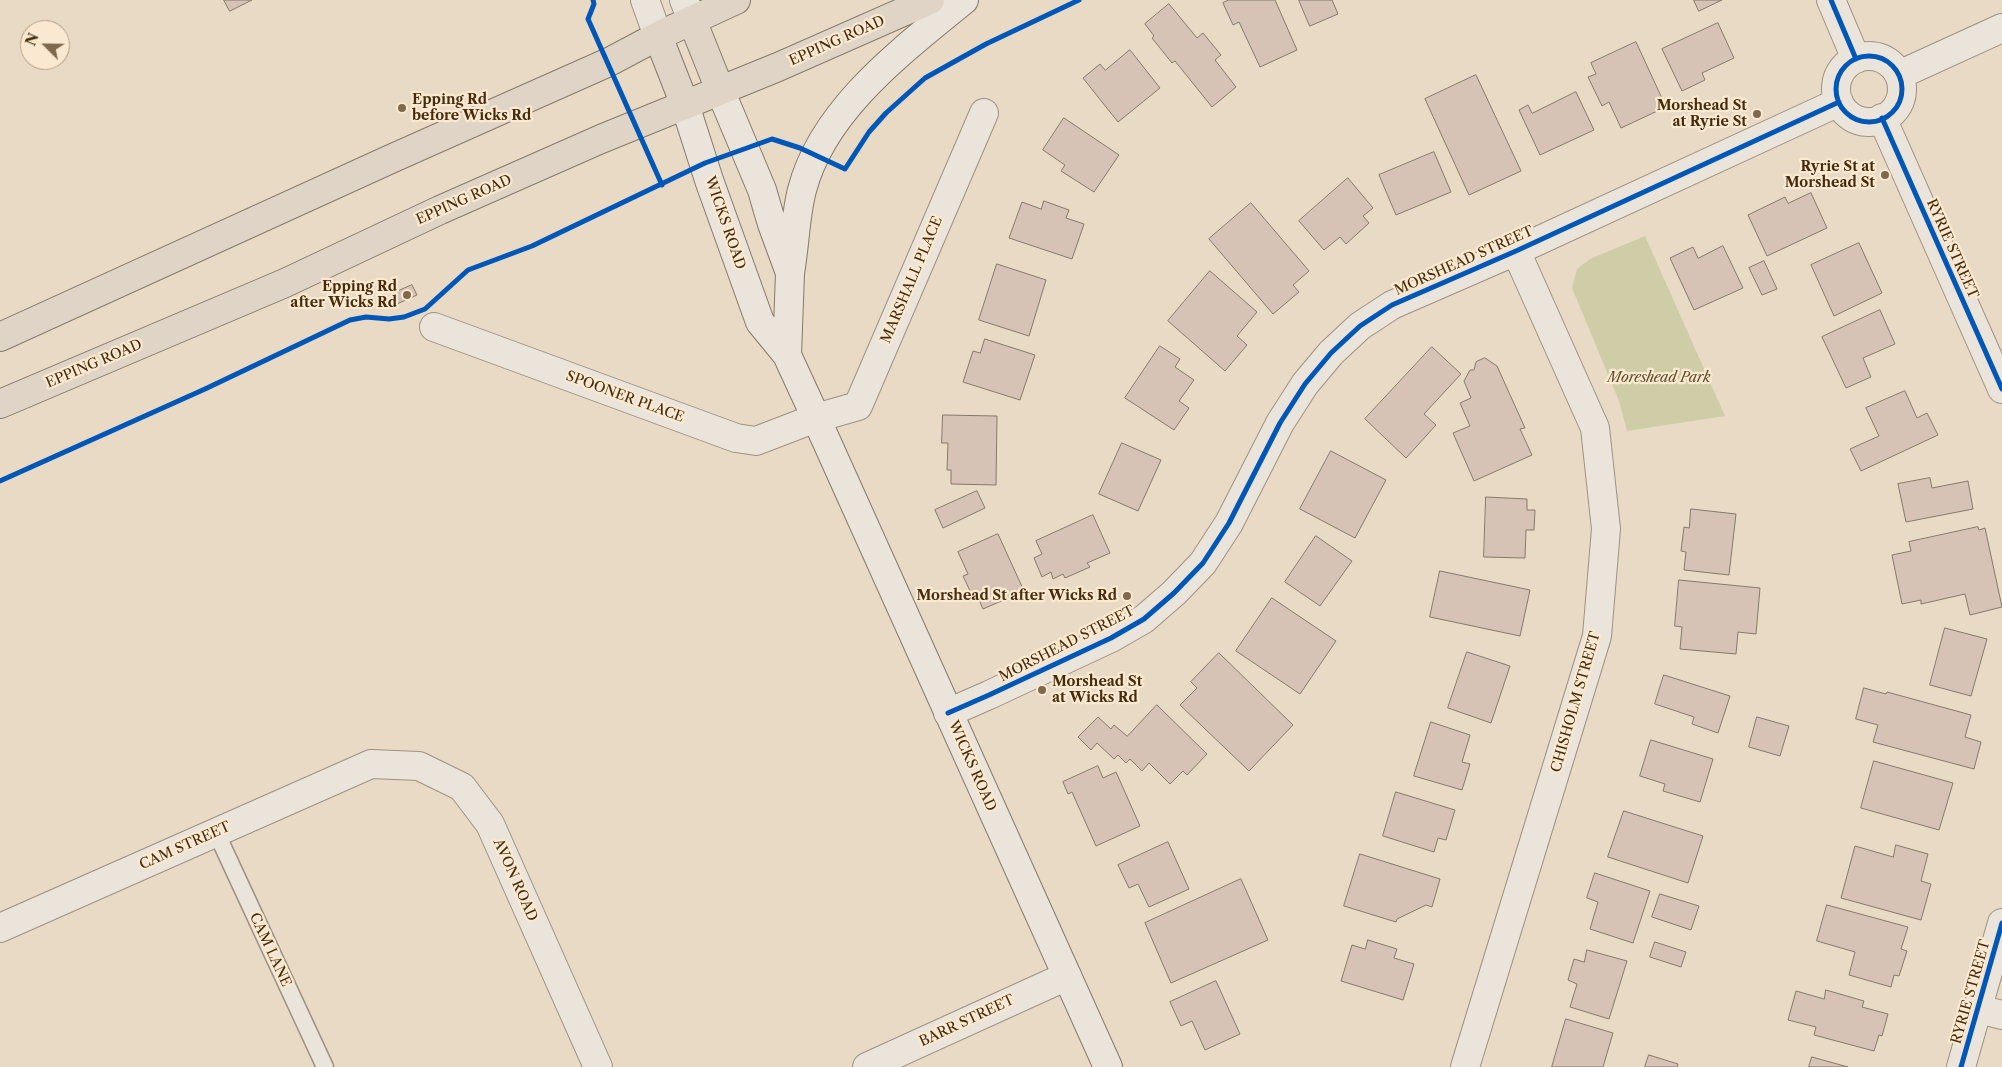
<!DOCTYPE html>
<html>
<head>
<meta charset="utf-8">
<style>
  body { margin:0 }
  #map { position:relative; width:2002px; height:1067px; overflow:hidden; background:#e8dac5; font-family:"Libre Caslon Text",serif }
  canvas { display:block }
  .north { position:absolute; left:20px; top:20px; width:50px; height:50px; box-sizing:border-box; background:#fae9d0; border:1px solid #b29d82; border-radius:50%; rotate:293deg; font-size:14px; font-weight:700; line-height:20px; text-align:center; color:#452c0e }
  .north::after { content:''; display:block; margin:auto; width:18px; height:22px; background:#7e694e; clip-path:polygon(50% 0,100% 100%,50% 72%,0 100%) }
</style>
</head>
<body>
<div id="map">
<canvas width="2002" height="1067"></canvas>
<div class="north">N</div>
</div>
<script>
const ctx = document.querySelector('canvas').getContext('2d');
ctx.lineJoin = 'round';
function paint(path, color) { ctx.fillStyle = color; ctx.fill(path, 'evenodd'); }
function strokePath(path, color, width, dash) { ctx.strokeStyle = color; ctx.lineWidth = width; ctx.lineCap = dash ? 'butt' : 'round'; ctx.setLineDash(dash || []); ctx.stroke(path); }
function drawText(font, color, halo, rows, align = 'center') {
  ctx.font = font + ' "Libre Caslon Text",serif'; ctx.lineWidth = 4.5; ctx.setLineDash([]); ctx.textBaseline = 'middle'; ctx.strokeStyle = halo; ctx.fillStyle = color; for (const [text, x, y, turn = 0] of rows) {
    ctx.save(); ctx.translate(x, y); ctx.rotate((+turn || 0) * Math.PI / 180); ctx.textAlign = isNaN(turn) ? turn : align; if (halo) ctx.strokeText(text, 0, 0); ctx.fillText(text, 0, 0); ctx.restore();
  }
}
const green = new Path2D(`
  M 1645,236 L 1725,416 L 1627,431 L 1619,401 L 1572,288 L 1577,269 L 1590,259 Z`);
const building = new Path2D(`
  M 224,0 L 252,0 L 230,11 Z
  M 1229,0 L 1275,0 L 1297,50 L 1260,67 L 1239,22 L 1233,25 L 1223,3 Z
  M 1299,0 L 1332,0 L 1338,14 L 1310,26 Z
  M 1694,0 L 1722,0 L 1699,11 Z
  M 1169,4 L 1197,38 L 1203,33 L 1221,55 L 1215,60 L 1236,87 L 1212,107 L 1175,61 L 1172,63 L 1152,38 L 1154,36 L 1145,24 Z
  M 1718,23 L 1734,58 L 1702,73 L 1705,80 L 1682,91 L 1662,49 Z
  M 1636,42 L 1666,107 L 1621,128 L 1609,102 L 1602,106 L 1588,77 L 1596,74 L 1591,63 Z
  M 1130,50 L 1160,88 L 1118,122 L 1083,78 L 1100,64 L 1105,70 Z
  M 1476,75 L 1521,171 L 1469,195 L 1425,99 Z
  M 1576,92 L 1594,130 L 1540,155 L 1519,110 L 1528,105 L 1532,113 Z
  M 1064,118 L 1119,155 L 1094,192 L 1061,171 L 1065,165 L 1043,150 Z
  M 1434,152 L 1451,192 L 1396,215 L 1379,175 Z
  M 1348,178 L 1373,208 L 1363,216 L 1369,223 L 1346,244 L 1340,237 L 1324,250 L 1299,221 Z
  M 1811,193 L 1827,228 L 1767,256 L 1748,215 L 1785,197 L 1788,203 Z
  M 1044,201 L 1069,210 L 1066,218 L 1084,224 L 1072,259 L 1009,238 L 1022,202 L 1041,209 Z
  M 1251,203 L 1309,271 L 1293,285 L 1299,292 L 1273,314 L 1209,239 Z
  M 1859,243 L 1882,293 L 1834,316 L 1811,265 Z
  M 1723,246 L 1743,288 L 1694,310 L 1670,258 L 1693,247 L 1698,258 Z
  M 1764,261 L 1777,289 L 1762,295 L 1749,268 Z
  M 997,264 L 1046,280 L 1029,336 L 979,320 Z
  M 1210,271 L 1257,312 L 1237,336 L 1247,345 L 1225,371 L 1168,321 Z
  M 412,285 L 417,295 L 397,304 L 392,294 Z
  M 1880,310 L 1895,344 L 1863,358 L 1871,377 L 1846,388 L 1822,337 Z
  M 985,339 L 1035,355 L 1020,400 L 963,382 L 973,351 L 980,353 Z
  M 1160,346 L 1180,359 L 1175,367 L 1194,380 L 1179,401 L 1189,408 L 1174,430 L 1125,398 Z
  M 1432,347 L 1461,374 L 1424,414 L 1436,425 L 1406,458 L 1365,419 Z
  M 1485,358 L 1497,366 L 1525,428 L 1520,429 L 1532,455 L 1474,481 L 1453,433 L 1470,426 L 1460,403 L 1471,398 L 1464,381 L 1470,370 L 1474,370 L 1476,362 Z
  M 1905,391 L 1917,418 L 1927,413 L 1938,435 L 1861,471 L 1850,449 L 1879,436 L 1866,408 Z
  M 943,415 L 997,416 L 996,485 L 951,484 L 951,470 L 947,470 L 948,443 L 942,443 Z
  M 1122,443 L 1161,460 L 1138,511 L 1099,494 Z
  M 1331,451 L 1386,480 L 1355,538 L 1300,509 Z
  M 1930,478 L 1932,488 L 1968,481 L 1973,509 L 1906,522 L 1898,484 Z
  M 977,491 L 985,508 L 943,528 L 935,510 Z
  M 1486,497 L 1527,499 L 1527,510 L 1535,510 L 1534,530 L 1526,530 L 1525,558 L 1484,557 Z
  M 1691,509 L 1736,514 L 1729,575 L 1684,570 L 1686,552 L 1681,551 L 1684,527 L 1689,528 Z
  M 1093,515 L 1110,553 L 1087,563 L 1090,567 L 1065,578 L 1063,574 L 1053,579 L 1051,572 L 1042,577 L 1034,558 L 1042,554 L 1036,541 Z
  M 1978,527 L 1979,530 L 1985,528 L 2002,607 L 1970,615 L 1965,594 L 1921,604 L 1921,600 L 1902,604 L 1892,555 L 1911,551 L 1909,542 Z
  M 998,534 L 1024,591 L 983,609 L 975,591 L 971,593 L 963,576 L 968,574 L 958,552 Z
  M 1316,536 L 1352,561 L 1320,606 L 1285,582 Z
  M 1440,571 L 1530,590 L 1520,636 L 1430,617 Z
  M 1679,580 L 1760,588 L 1756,634 L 1738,632 L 1736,654 L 1680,649 L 1682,627 L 1675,626 Z
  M 1272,598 L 1336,641 L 1300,694 L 1236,651 Z
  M 1945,628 L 1987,639 L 1971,696 L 1930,685 Z
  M 1467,652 L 1510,666 L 1491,723 L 1448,708 Z
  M 1219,653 L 1293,725 L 1249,771 L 1180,705 L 1197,688 L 1191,682 Z
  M 1664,675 L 1730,696 L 1718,733 L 1692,724 L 1694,717 L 1655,704 Z
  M 1864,688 L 1886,694 L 1887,692 L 1971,715 L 1965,737 L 1981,742 L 1974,769 L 1873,742 L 1878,725 L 1856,719 Z
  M 1157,705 L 1207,754 L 1187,775 L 1183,771 L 1170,784 L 1149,763 L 1142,771 L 1130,759 L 1126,763 L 1118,755 L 1114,759 L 1097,743 L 1091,750 L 1078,737 L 1098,717 L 1111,729 L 1114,725 L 1127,736 Z
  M 1757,717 L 1789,726 L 1780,756 L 1749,747 Z
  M 1431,722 L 1470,735 L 1462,762 L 1470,764 L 1462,790 L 1414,776 Z
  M 1651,740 L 1713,759 L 1700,802 L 1663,791 L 1665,784 L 1640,776 Z
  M 1874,761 L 1953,783 L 1939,830 L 1861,808 Z
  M 1098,766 L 1103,778 L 1116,772 L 1140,826 L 1096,846 L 1072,792 L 1068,794 L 1063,782 Z
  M 1396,792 L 1455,810 L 1446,840 L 1438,838 L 1434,852 L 1383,836 Z
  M 1624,811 L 1703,836 L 1688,883 L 1608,857 Z
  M 1168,842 L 1189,889 L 1149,907 L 1138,884 L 1129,888 L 1118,865 Z
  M 1896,845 L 1928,854 L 1921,881 L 1931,884 L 1921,920 L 1841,898 L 1855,846 L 1893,857 Z
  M 1360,854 L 1440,879 L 1432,907 L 1426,905 L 1397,919 L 1396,922 L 1344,906 Z
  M 1595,873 L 1650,891 L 1633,943 L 1590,929 L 1598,902 L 1587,898 Z
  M 1241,879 L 1268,940 L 1171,983 L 1145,923 Z
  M 1660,894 L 1699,906 L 1691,930 L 1652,917 Z
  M 1827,905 L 1908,927 L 1901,949 L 1907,951 L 1899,976 L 1894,975 L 1891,987 L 1849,975 L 1855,952 L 1817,941 Z
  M 1368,940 L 1397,949 L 1394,958 L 1414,964 L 1403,1000 L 1341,981 L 1352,945 L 1365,949 Z
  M 1655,942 L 1686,952 L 1681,967 L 1650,957 Z
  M 1587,950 L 1627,961 L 1609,1019 L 1570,1007 L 1577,984 L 1568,980 L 1574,959 L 1584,962 Z
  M 1216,981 L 1240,1034 L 1205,1050 L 1192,1021 L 1181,1026 L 1170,1002 Z
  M 1826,990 L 1864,1001 L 1862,1007 L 1888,1014 L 1882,1036 L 1879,1035 L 1874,1051 L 1814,1035 L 1816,1027 L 1788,1020 L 1796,991 L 1824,999 Z
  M 1566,1019 L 1613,1033 L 1603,1067 L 1552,1067 Z
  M 1649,1055 L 1678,1064 L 1677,1067 L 1645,1067 Z
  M 1812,1057 L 1848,1067 L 1809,1067 Z`);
const lane = new Path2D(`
  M 216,832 L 325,1067`);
const street = new Path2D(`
  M 645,0 L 658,36
  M 684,0 L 692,20
  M 1831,0 L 1856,59
  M1836 89a33 33 0 1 1 66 0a33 33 0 1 1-66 0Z
  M 1899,75 L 2002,28
  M 1882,118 L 2002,389
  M 434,327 L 736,438 L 756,441 L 816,418 L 858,406 L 984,113
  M 948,713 L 989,695 L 1111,638 L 1144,619 L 1174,593 L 1203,563 L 1229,523 L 1280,423 L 1305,384 L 1331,353 L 1360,326 L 1392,305 L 1516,251 L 1839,102
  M 0,928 L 371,764 L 419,766 L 462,787 L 490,824 L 598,1067
  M 1978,1009 L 2002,1015
  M 867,1067 L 1067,976
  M 1465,1067 L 1597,636 L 1606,529 L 1595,428 L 1516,251
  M 1961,1067 L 2002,923`);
const secondary = new Path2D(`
  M 720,90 L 762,190 L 772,224 L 790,273 L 787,355
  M 685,105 L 709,180 L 760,322 L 787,355 L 816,418 L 1108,1067
  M 790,273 C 795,245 795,217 802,190 C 823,109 902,51 964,0`);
const primary = new Path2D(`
  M 692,20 L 720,90
  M 658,36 L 685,105
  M 0,337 L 393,158 L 609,62 L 658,36 L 736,0
  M 0,404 L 285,283 L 440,210 L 601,139 L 778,67 L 930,0`);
const cycleway = new Path2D(`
  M 593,0 L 594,4 L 588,19 L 662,185
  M 1831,0 L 1856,59
  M1836 89a33 33 0 1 1 66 0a33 33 0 1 1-66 0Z
  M 1882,118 L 2002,389
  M 0,481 L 205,389 L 350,320 L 366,317 L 389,319 L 404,317 L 425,309 L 468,270 L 532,246 L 705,163 L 772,139 L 800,148 L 845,169 L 869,132 L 886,113 L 925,78 L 986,44 L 1079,0
  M 948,713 L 989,695 L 1111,638 L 1144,619 L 1174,593 L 1203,563 L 1229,523 L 1280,423 L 1305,384 L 1331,353 L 1360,326 L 1392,305 L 1516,251 L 1839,102
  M 1961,1067 L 2002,923`);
const markers = [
  [402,108,5,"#7e694e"],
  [1757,114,5,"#7e694e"],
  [1885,175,5,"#7e694e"],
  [407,295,5,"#7e694e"],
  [1127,596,5,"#7e694e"],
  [1042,690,5,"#7e694e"]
];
const streetNames = [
  ["EPPING ROAD",837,41,-24],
  ["EPPING ROAD",464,200,-24],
  ["WICKS ROAD",725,223,71],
  ["RYRIE STREET",1952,249,66],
  ["MORSHEAD STREET",1464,261,-24],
  ["MARSHALL PLACE",912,280,-67],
  ["EPPING ROAD",94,364,-23],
  ["SPOONER PLACE",625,397,20],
  ["MORSHEAD STREET",1067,644,-27],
  ["CHISHOLM STREET",1576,702,-74],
  ["WICKS ROAD",972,766,66],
  ["CAM STREET",185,846,-24],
  ["AVON ROAD",515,880,66],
  ["CAM LANE",270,950,65],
  ["RYRIE STREET",1971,992,-74],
  ["BARR STREET",967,1021,-25]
];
const poiNames = [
  ["Epping Rd",412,100,"left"],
  ["before Wicks Rd",412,116,"left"],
  ["Morshead St",1747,106],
  ["at Ryrie St",1747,122],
  ["Ryrie St at",1875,167],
  ["Morshead St",1875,183],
  ["Epping Rd",397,287],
  ["after Wicks Rd",397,303],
  ["Morshead St after Wicks Rd",1117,596],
  ["Morshead St",1052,682,"left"],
  ["at Wicks Rd",1052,698,"left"]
];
const parkNames = [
  ["Moreshead Park",1659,378]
];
paint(green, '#cfcda8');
paint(building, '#d7c3b6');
strokePath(building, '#84796a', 1);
strokePath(lane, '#9d9182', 19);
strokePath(street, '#9d9182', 30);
strokePath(secondary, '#84796a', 30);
strokePath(primary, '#84796a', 30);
strokePath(lane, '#ebe4da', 16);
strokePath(street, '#ebe4da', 28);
strokePath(secondary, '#ebe4da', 28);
strokePath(primary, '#dfd4c5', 28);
strokePath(cycleway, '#0057b8', 5);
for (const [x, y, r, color] of markers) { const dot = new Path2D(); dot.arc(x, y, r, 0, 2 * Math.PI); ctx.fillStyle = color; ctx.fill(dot); strokePath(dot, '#fae9d0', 2); }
drawText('14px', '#452c0e', '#fae9d0', streetNames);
drawText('bold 14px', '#452c0e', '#fae9d0', poiNames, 'right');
drawText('italic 14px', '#5c4a28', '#fae9d0', parkNames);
</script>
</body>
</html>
